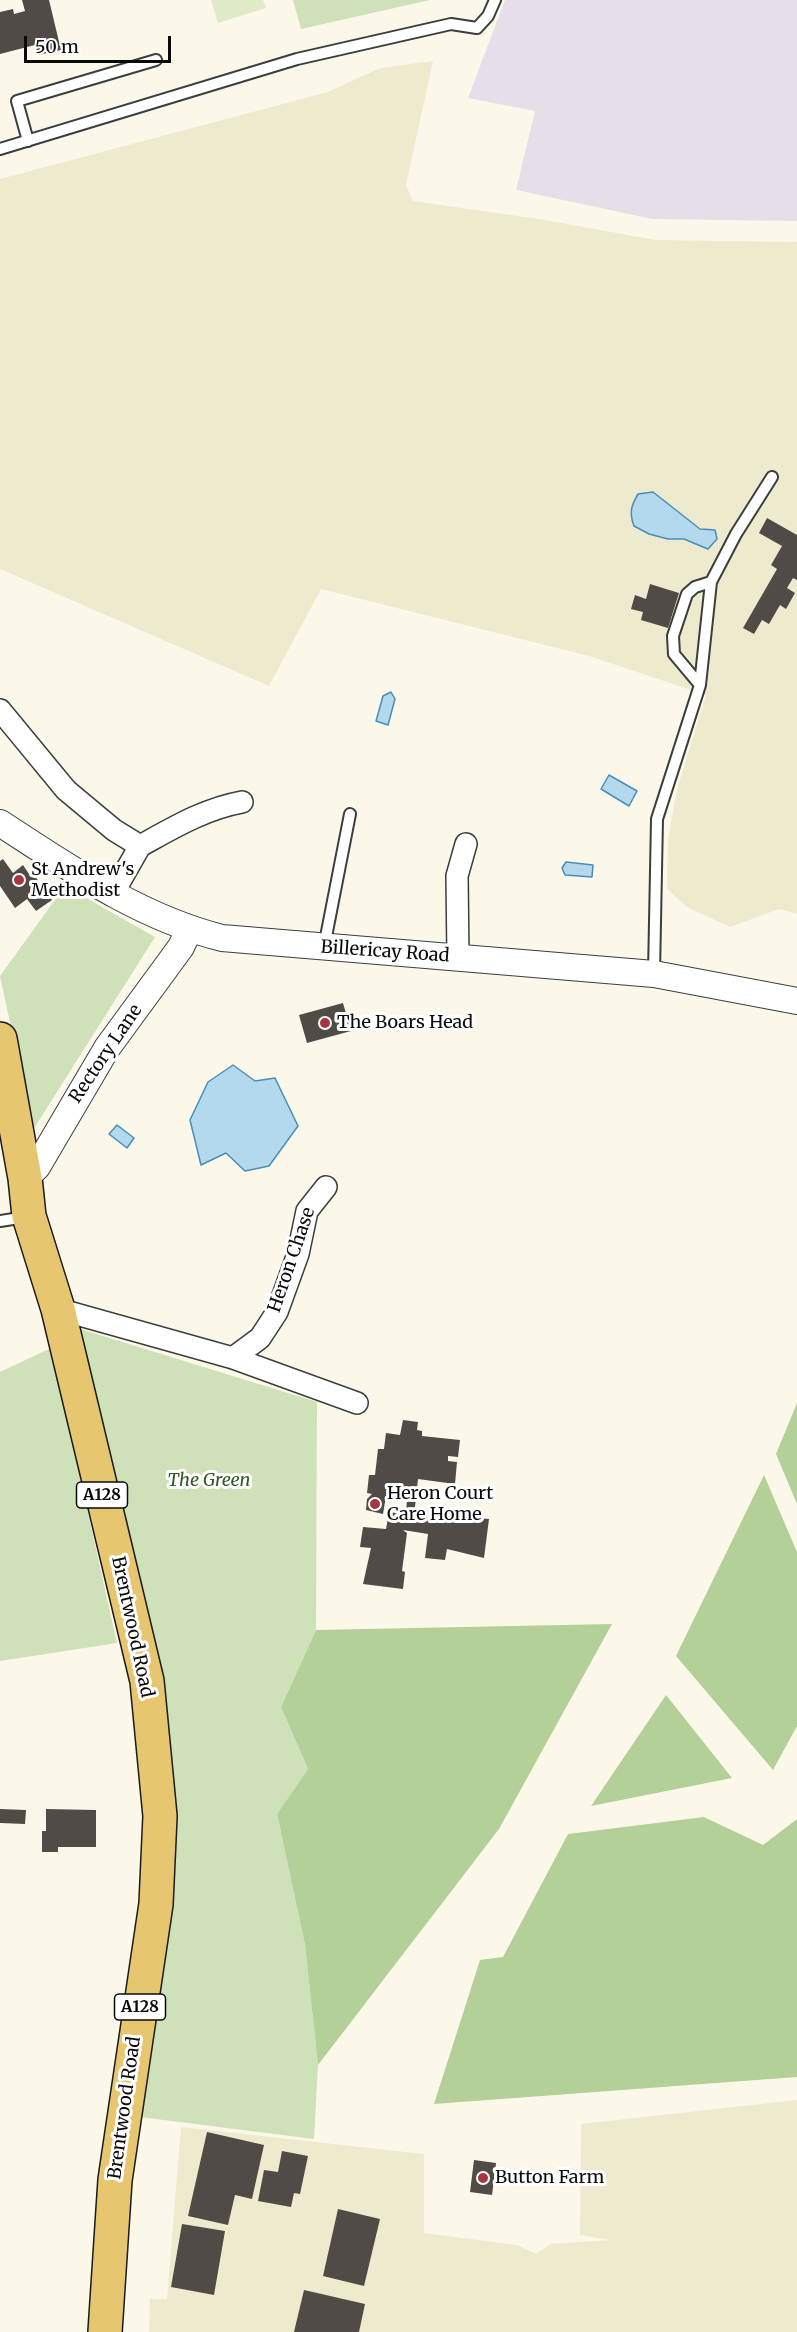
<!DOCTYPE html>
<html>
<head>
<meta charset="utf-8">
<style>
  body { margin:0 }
  #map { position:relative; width:797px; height:2332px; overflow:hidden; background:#fcf8e9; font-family:Merriweather,serif }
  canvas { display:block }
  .scale { position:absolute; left:24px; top:36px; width:147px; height:27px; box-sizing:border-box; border:3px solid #0a0a0a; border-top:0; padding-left:8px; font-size:18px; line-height:21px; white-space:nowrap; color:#0a0a0a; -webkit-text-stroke:4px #fff; paint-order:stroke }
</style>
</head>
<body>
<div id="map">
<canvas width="797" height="2332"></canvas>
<div class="scale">50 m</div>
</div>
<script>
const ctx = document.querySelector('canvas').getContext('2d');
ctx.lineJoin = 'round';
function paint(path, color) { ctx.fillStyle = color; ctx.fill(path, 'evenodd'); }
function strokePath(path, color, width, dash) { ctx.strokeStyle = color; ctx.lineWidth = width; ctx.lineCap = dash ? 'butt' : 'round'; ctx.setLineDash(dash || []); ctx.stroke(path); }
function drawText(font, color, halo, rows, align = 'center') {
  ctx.font = font + ' Merriweather,serif'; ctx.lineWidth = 6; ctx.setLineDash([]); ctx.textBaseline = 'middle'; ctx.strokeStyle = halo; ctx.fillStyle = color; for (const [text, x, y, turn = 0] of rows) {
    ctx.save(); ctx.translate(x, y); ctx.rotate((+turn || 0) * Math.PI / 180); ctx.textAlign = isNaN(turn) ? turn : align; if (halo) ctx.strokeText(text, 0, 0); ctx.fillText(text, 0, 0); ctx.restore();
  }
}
const industrial = new Path2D(`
  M 505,0 L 797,0 L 797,221 L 652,219 L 516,190 L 535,111 L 468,98 Z`);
const farmland = new Path2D(`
  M 433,61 L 406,185 L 413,201 L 539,219 L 656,240 L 797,242 L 797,914 L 779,909 L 730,927 L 687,907 L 667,889 L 668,839 L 677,789 L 706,695 L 589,656 L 321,589 L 269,686 L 0,569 L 0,179 L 328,92 L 380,68 Z
  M 797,2100 L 797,2332 L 149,2332 L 150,2299 L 167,2299 L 181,2127 L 424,2154 L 424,2233 L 517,2245 L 536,2254 L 550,2244 L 610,2240 L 580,2235 L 581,2124 Z`);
const green = new Path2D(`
  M 293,0 L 430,0 L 301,29 Z
  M 65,886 L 155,937 L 33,1130 L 0,976 Z
  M 61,1323 L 317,1402 L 316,1630 L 281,1707 L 308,1769 L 277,1814 L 305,1945 L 318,2065 L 314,2139 L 124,2115 L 160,1816 Z
  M 51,1348 L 117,1643 L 0,1661 L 0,1372 Z`);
const forest = new Path2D(`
  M 797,1403 L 797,1504 L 776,1454 Z
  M 764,1475 L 797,1552 L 797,1726 L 773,1770 L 676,1656 Z
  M 612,1624 L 499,1829 L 318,2065 L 305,1945 L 277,1814 L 308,1769 L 281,1707 L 316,1630 Z
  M 666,1695 L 732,1778 L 591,1806 Z
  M 704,1817 L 763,1845 L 797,1819 L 797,2077 L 434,2104 L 480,1960 L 503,1957 L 568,1834 Z`);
const pitch = new Path2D(`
  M 211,0 L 263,0 L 266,8 L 218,23 Z`);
const water = new Path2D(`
  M 653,492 L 700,529 L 715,530 L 717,539 L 708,549 L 684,539 L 668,539 L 649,534 L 634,526 C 629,513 631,506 638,494 Z
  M 391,692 L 395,699 L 388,725 L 376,721 L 383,696 Z
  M 609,775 L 637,791 L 629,806 L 601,789 Z
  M 566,862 L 593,865 L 592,877 L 565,875 L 562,868 Z
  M 233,1065 L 255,1081 L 275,1078 L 298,1126 L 269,1166 L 245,1171 L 226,1153 L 201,1165 L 190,1120 L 208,1082 Z
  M 117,1125 L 134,1138 L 127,1148 L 109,1134 Z`);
const building = new Path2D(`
  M 22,0 L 49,0 L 61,50 L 38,55 L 35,45 L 0,54 L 0,12 L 13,9 L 14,14 L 25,11 Z
  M 767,518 L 797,535 L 797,580 L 793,578 L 787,588 L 795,593 L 786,609 L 780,605 L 769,624 L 762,620 L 754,634 L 743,628 L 777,569 L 771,565 L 782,546 L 759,533 Z
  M 650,584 L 679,593 L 668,628 L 641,620 L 643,612 L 631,609 L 635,595 L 646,599 Z
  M 3,859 L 13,873 L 23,865 L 29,874 L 32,872 L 52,900 L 36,911 L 27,899 L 15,908 L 0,886 L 0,861 Z
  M 343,1003 L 351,1031 L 307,1043 L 299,1015 Z
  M 403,1420 L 418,1422 L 417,1430 L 422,1431 L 422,1436 L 460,1440 L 458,1457 L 448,1456 L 448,1461 L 457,1462 L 455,1484 L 418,1479 L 414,1516 L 431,1518 L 432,1514 L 489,1519 L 484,1558 L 447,1549 L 445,1560 L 425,1558 L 428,1534 L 403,1530 L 407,1533 L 402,1571 L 405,1572 L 403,1589 L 363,1584 L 371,1548 L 360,1547 L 363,1527 L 386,1529 L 389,1512 L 406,1514 L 407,1499 L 386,1496 L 383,1514 L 366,1510 L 367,1499 L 372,1494 L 367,1493 L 369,1475 L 375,1475 L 378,1449 L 384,1449 L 386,1433 L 400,1435 Z
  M 0,1809 L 26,1810 L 25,1824 L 0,1823 Z
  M 46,1809 L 96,1810 L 96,1847 L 58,1847 L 58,1852 L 42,1852 L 42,1831 L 46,1831 Z
  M 207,2132 L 264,2145 L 252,2199 L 235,2195 L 228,2225 L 188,2216 Z
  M 282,2151 L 308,2156 L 300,2194 L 294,2193 L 291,2207 L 258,2201 L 264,2170 L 278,2172 Z
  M 474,2160 L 496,2163 L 492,2195 L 470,2192 Z
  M 338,2209 L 380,2219 L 364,2286 L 323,2276 Z
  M 182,2224 L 225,2231 L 214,2295 L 171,2287 Z
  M 304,2290 L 365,2304 L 359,2332 L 294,2332 Z`);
const service = new Path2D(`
  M 28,141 L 17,101 L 156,60
  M 0,149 L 297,59 L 451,24 L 477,28 L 488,16 L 495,0
  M 700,685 L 674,654 L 673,636 L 687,594 L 695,587 L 711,582
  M 324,947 L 350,814
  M 654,973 L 657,819 L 700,685 L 711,582 L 736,534 L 772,477
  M 0,1221 L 26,1217`);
const minor = new Path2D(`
  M 0,710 L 66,790 L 114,830 L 140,846 C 173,828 204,809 242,802
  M 112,895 L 140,846
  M 458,958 L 457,876 L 466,844
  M 58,1309 L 233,1358 L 357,1403
  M 233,1358 L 260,1338 L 277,1312 L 298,1254 L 307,1211 L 326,1187`);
const tertiary = new Path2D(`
  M 0,823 C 71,869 139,917 222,938 L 654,974 L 797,1001
  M 25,1178 L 37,1167 L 107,1048 L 181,947 L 189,930`);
const primary = new Path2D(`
  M 0,1039 L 25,1178 L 29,1216 L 58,1309 L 147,1681 L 160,1816 L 156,1904 L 115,2180 L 105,2332`);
const markers = [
  [19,880,6,"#a6353e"],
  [325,1023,6,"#a6353e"],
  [375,1504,6,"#a6353e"],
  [483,2178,6,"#a6353e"]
];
const shields = [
  [102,1495,51],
  [140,2007,51]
];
const shieldNames = [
  ["A128",102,1495],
  ["A128",140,2007]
];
const poiNames = [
  ["St Andrew's",31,870],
  ["Methodist",31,891],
  ["The Boars Head",337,1023],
  ["Heron Court",387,1494],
  ["Care Home",387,1515],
  ["Button Farm",495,2178]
];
const streetNames = [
  ["Billericay Road",385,952,4],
  ["Rectory Lane",106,1054,-56],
  ["Heron Chase",292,1260,-71],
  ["Brentwood Road",132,1627,78],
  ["Brentwood Road",125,2108,-82]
];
const parkNames = [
  ["The Green",209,1481]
];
paint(industrial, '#e6dee8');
paint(farmland, '#eeeacd');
paint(green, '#cee1b8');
paint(forest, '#b3d099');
paint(pitch, '#dfeac8');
paint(water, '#b4d9ed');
strokePath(water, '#458fba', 1.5);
paint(building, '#514b47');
strokePath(service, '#3d3d3d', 14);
strokePath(minor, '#3d3d3d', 24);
strokePath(tertiary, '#3d3d3d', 28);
strokePath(primary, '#1b1b1b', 36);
strokePath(service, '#fff', 10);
strokePath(minor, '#fff', 21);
strokePath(tertiary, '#fff', 26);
strokePath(primary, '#e6c66f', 33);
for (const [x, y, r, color] of markers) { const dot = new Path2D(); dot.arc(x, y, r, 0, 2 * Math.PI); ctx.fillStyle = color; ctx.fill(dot); strokePath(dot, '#fff', 2); }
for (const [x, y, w] of shields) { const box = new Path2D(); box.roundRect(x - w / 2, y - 13, w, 26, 4.5); ctx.fillStyle = '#fff'; ctx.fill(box); strokePath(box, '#0a0a0a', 1.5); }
drawText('bold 16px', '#0a0a0a', null, shieldNames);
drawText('18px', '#0a0a0a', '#fff', poiNames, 'left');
drawText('18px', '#0a0a0a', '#fff', streetNames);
drawText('italic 18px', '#305724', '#fff', parkNames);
</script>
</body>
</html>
